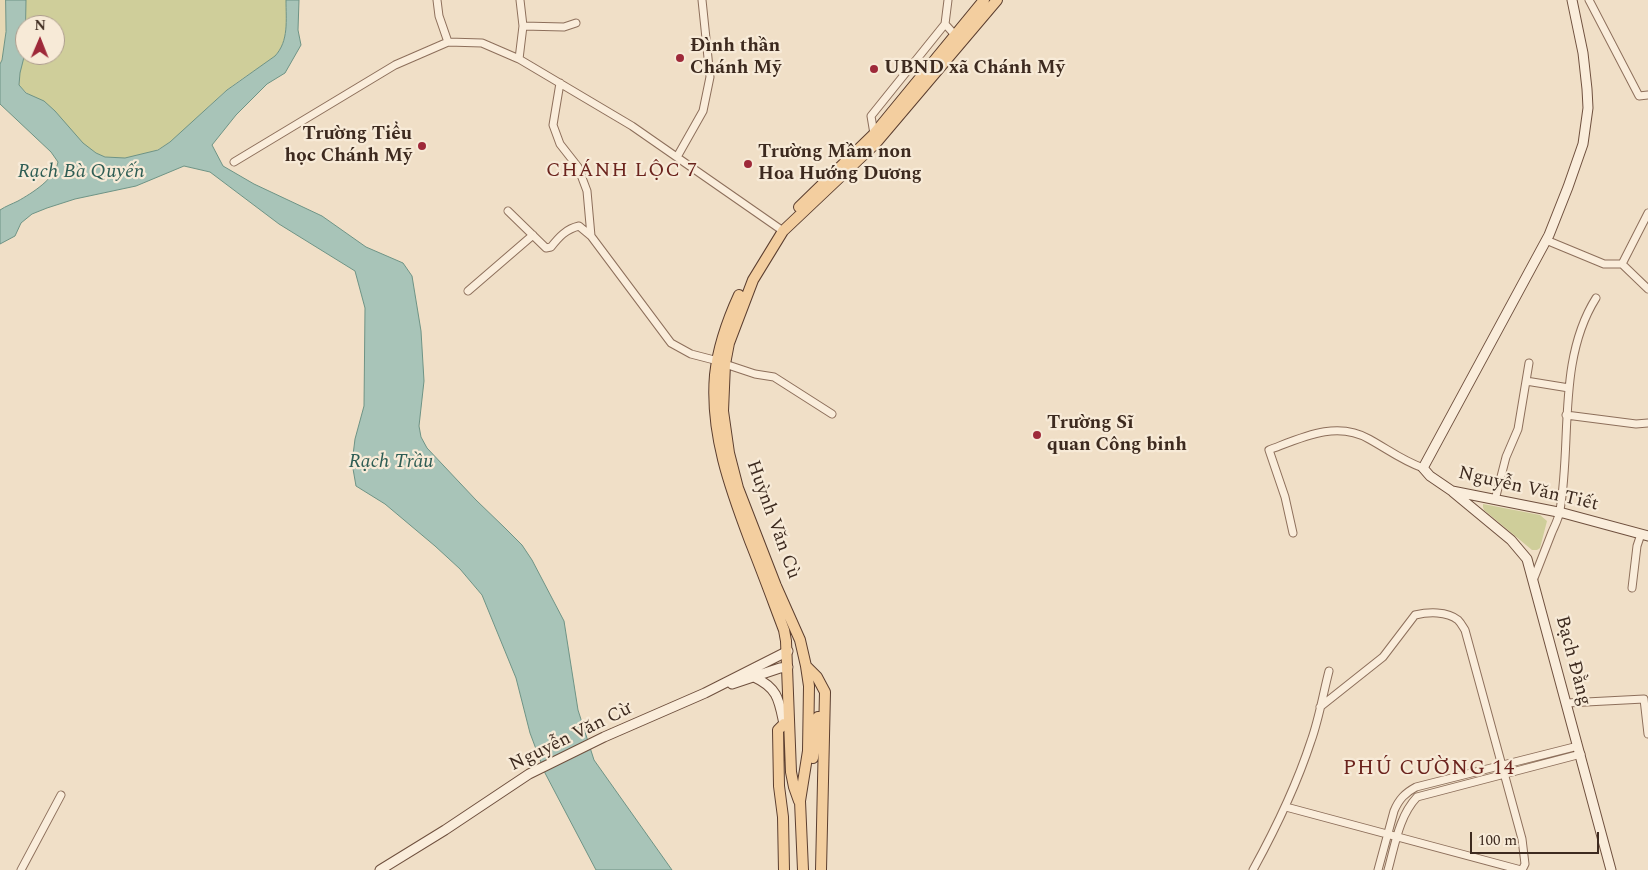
<!DOCTYPE html>
<html>
<head>
<meta charset="utf-8">
<style>
  body { margin:0 }
  #map { position:relative; width:1648px; height:870px; overflow:hidden; background:#f0dfc7; font-family:Spectral,serif }
  canvas { display:block }
  .north { position:absolute; left:15px; top:15px; width:50px; height:50px; box-sizing:border-box; background:#f7ead7; border:1px solid #ad9d8d; border-radius:50%; rotate:1deg; font-size:14px; font-weight:700; line-height:20px; text-align:center; color:#3d2a1f }
  .north::after { content:''; display:block; margin:auto; width:18px; height:22px; background:#9e2939; clip-path:polygon(50% 0,100% 100%,50% 72%,0 100%) }
  .scale { position:absolute; left:1470px; top:832px; width:129px; height:22px; box-sizing:border-box; border:2px solid #3d2a1f; border-top:0; padding-left:6px; font-size:15px; line-height:18px; white-space:nowrap; color:#3d2a1f; -webkit-text-stroke:4px #f7ead7; paint-order:stroke }
</style>
</head>
<body>
<div id="map">
<canvas width="1648" height="870"></canvas>
<div class="north">N</div>
<div class="scale">100 m</div>
</div>
<script>
const ctx = document.querySelector('canvas').getContext('2d');
ctx.lineJoin = 'round';
function paint(path, color) { ctx.fillStyle = color; ctx.fill(path, 'evenodd'); }
function strokePath(path, color, width, dash) { ctx.strokeStyle = color; ctx.lineWidth = width; ctx.lineCap = dash ? 'butt' : 'round'; ctx.setLineDash(dash || []); ctx.stroke(path); }
function drawText(font, color, halo, rows, align = 'center') {
  ctx.font = font + ' Spectral,serif'; ctx.lineWidth = 4.5; ctx.setLineDash([]); ctx.textBaseline = 'middle'; ctx.strokeStyle = halo; ctx.fillStyle = color; for (const [text, x, y, turn = 0] of rows) {
    ctx.save(); ctx.translate(x, y); ctx.rotate((+turn || 0) * Math.PI / 180); ctx.textAlign = isNaN(turn) ? turn : align; if (halo) ctx.strokeText(text, 0, 0); ctx.fillText(text, 0, 0); ctx.restore();
  }
}
const farmland = new Path2D(`
  M 0,0 L 6,0 L 6,32 L 2,60 L 0,64 Z`);
const green = new Path2D(`
  M 26,0 L 286,0 C 286,20 289,41 275,56 C 260,68 243,77 228,89 C 195,116 169,159 122,158 C 113,158 104,158 96,153 C 79,144 68,127 55,112 C 44,100 27,97 19,85 L 20,72 L 25,53 L 25,55 L 55,55 L 55,25 L 26,25 Z
  M 1483,504 L 1540,515 L 1547,521 L 1540,548 L 1537,550 L 1532,550 L 1484,510 L 1483,507 Z`);
const water = new Path2D(`
  M 6,0 L 26,0 L 25,53 L 20,73 L 19,85 L 26,93 L 44,101 L 55,111 L 83,143 L 96,153 L 105,157 L 125,158 L 158,150 L 170,142 L 227,90 L 275,56 C 289,41 286,20 286,0 L 299,0 L 298,30 L 301,45 L 285,73 L 267,84 L 236,115 L 212,145 L 223,166 L 254,184 L 322,216 L 366,247 L 403,263 L 412,276 L 421,331 L 424,381 L 419,426 L 421,437 L 427,448 L 476,500 L 505,528 L 522,545 L 532,560 L 564,621 L 578,710 L 594,760 L 672,870 L 596,870 L 545,773 L 530,733 L 516,678 L 482,595 L 460,569 L 435,546 L 385,504 L 356,486 L 352,463 L 355,439 L 364,406 L 365,308 L 355,271 L 279,224 L 210,172 L 184,166 L 136,186 L 75,199 L 47,208 L 32,214 L 21,223 L 15,236 L 0,244 L 0,210 C 6,206 12,204 18,201 C 32,193 55,179 58,162 L 51,152 L 0,104 L 0,64 L 2,60 L 6,32 Z`);
const street = new Path2D(`
  M 437,0 L 439,16 L 448,42
  M 948,0 L 945,24 L 955,35
  M 1589,0 L 1639,96 L 1648,95
  M 523,26 L 564,27 L 576,23
  M 519,59 L 523,26 L 520,0
  M 560,83 L 553,125 L 560,144 L 578,167 L 587,191 L 591,236 L 671,343 L 691,354 L 718,361
  M 874,134 L 871,116 L 945,24
  M 677,157 L 703,111 L 710,77 L 702,0
  M 234,162 L 395,65 L 448,42 L 482,43 L 519,59 L 632,126 L 783,231
  M 508,211 L 546,248 L 551,247 C 559,237 566,229 579,226 L 591,236
  M 1648,213 L 1622,264 L 1648,289
  M 1546,240 L 1604,264 L 1622,264
  M 468,291 L 533,235
  M 725,364 L 755,374 L 774,377 L 832,414
  M 1526,381 L 1569,388
  M 1566,415 L 1636,424 L 1648,423
  M 1495,500 L 1506,457 L 1518,429 L 1529,363
  M 1293,533 L 1285,497 L 1269,450 C 1301,438 1336,420 1369,439 C 1389,450 1401,460 1423,468
  M 1534,578 C 1540,563 1546,547 1552,532 C 1555,525 1559,518 1560,510 C 1572,441 1557,360 1596,298
  M 1632,588 L 1637,546 L 1641,534
  M 1567,703 L 1644,699 L 1648,734
  M 1320,707 L 1383,657 L 1415,615 C 1428,612 1447,611 1458,620 C 1461,623 1463,627 1465,630 L 1522,839 L 1525,864 L 1522,870
  M 1286,807 L 1521,870
  M 21,870 L 61,795
  M 1253,870 C 1276,828 1296,787 1311,741 C 1319,719 1323,694 1329,671
  M 1378,870 L 1394,811 C 1399,799 1405,793 1416,787 L 1578,746
  M 1388,870 C 1395,845 1399,816 1417,797 L 1581,754`);
const secondary = new Path2D(`
  M 1572,0 L 1583,53 L 1587,89 L 1588,108 L 1583,144 L 1568,187 L 1549,235 L 1423,468 L 1430,476 L 1452,491 L 1563,513 L 1648,536
  M 1453,492 L 1511,540 L 1527,559 L 1611,870
  M 754,677 C 778,688 779,700 784,724
  M 732,684 L 780,668 L 788,667
  M 380,870 L 445,830 L 529,774 L 604,737 L 705,693 L 788,651`);
const primary = new Path2D(`
  M 799,207 L 874,134 L 984,0
  M 739,295 C 728,319 718,347 715,375 C 710,433 730,488 750,541 C 762,571 773,601 784,630 L 786,641 L 791,772 L 794,787 L 799,801
  M 806,666 L 817,677 L 825,692 L 821,870
  M 813,758 L 818,717
  M 784,870 L 783,817 L 779,786 L 778,730 L 784,724
  M 803,870 L 800,801 L 808,751 L 809,686 L 806,666 L 800,640 L 776,586 L 738,488 L 729,453 L 723,411 L 725,364 L 729,343 L 753,280 L 783,231 L 875,144 L 997,0`);
const markers = [
  [680,58,5,"#9e2939"],
  [874,69,5,"#9e2939"],
  [422,146,5,"#9e2939"],
  [748,164,5,"#9e2939"],
  [1037,435,5,"#9e2939"]
];
const poiNames = [
  ["Đình thần",690,47],
  ["Chánh Mỹ",690,69],
  ["UBND xã Chánh Mỹ",884,69],
  ["Trường Tiểu",412,135,"right"],
  ["học Chánh Mỹ",412,157,"right"],
  ["Trường Mầm non",758,153],
  ["Hoa Hướng Dương",758,175],
  ["Trường Sĩ",1047,424],
  ["quan Công binh",1047,446]
];
const streetNames = [
  ["Nguyễn Văn Tiết",1528,490,13],
  ["Huỳnh Văn Cù",772,520,70],
  ["Bạch Đằng",1572,661,75],
  ["Nguyễn Văn Cừ",571,738,-26]
];
const neighbourhoodNames = [
  ["CHÁNH LỘC 7",622,172]
];
const waterNames = [
  ["Rạch Bà Quyến",81,173],
  ["Rạch Trầu",391,463]
];
const quarterNames = [
  ["PHÚ CƯỜNG 14",1429,770]
];
paint(farmland, '#e6d8b4');
paint(green, '#cfce9a');
paint(water, '#a8c4b8');
strokePath(water, '#6e9385', 1);
strokePath(street, '#8d6f5b', 9);
strokePath(secondary, '#6f503e', 11);
strokePath(primary, '#5b3e2f', 12);
strokePath(street, '#faeddb', 7);
strokePath(secondary, '#faeddb', 9);
strokePath(primary, '#f3ce9f', 10);
for (const [x, y, r, color] of markers) { const dot = new Path2D(); dot.arc(x, y, r, 0, 2 * Math.PI); ctx.fillStyle = color; ctx.fill(dot); strokePath(dot, '#f7ead7', 2); }
drawText('bold 19px', '#3d2a1f', '#f7ead7', poiNames, 'left');
drawText('19px', '#3d2a1f', '#f7ead7', streetNames);
ctx.letterSpacing = '1px';
drawText('20px', '#6b231d', '#f7ead7', neighbourhoodNames);
ctx.letterSpacing = '0px';
drawText('italic 20px', '#2e5d54', '#f7ead7', waterNames);
ctx.letterSpacing = '1px';
drawText('21px', '#6b231d', '#f7ead7', quarterNames);
ctx.letterSpacing = '0px';
</script>
</body>
</html>
